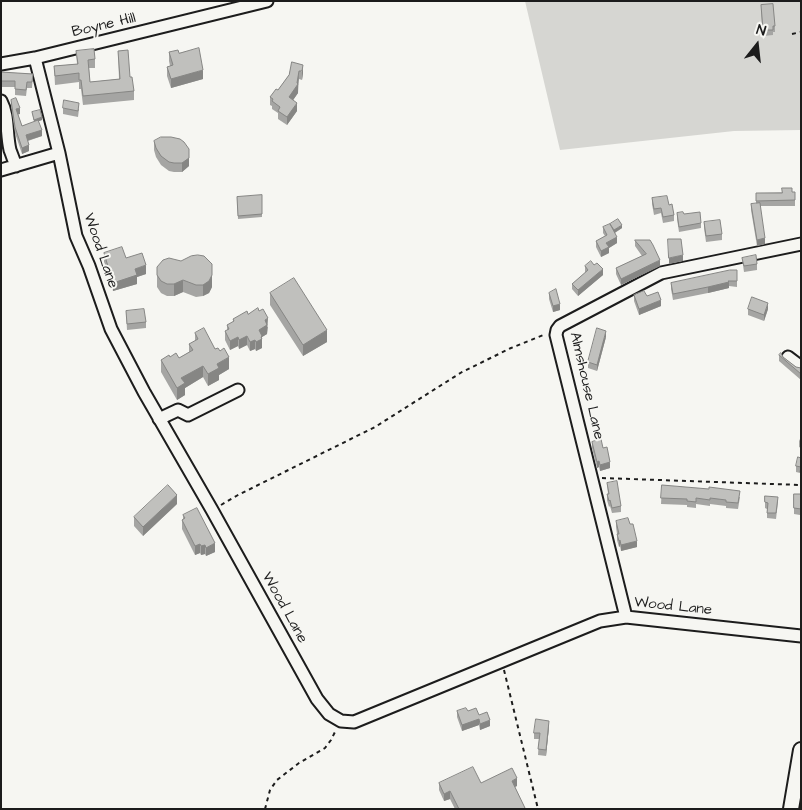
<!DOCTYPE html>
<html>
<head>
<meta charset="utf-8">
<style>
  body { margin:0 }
  #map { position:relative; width:802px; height:810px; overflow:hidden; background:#f6f6f2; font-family:"Architects Daughter",sans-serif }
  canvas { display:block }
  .frame { position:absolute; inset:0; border:2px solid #1c1c1c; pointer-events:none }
  .north { position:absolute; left:732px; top:20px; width:50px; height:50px; -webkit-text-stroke:4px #f6f6f2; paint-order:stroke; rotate:16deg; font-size:14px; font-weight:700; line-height:20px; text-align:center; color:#1c1c1c }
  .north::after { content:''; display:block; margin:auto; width:18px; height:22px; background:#1c1c1c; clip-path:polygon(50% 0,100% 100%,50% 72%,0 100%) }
</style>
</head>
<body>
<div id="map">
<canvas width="802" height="810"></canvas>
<div class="frame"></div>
<div class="north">N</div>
</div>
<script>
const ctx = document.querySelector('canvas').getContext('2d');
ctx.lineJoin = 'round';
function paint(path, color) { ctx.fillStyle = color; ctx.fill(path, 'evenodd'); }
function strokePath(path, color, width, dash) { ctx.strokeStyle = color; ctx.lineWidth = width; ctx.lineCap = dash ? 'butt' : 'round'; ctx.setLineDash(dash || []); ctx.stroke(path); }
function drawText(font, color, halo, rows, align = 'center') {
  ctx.font = font + ' "Architects Daughter",sans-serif'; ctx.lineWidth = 4; ctx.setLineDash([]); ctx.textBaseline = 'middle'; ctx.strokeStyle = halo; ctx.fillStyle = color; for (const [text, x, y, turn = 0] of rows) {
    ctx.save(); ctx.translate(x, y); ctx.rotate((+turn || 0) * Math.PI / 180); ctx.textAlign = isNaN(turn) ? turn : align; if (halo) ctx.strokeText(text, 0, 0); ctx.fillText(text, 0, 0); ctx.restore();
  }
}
const green = new Path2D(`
  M 525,1 L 801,1 L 801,130 L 734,131 L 560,150 Z`);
const path = new Path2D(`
  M 792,34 L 801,32
  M 602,478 L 801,485
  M 221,505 L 238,495 L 375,427 L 462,372 L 511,348 L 546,334
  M 504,670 L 538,809
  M 265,809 L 270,790 L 277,780 L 299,763 L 325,748 L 331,740 L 336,730`);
const minor = new Path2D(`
  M 35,58 L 59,153 L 76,236 L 89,266 L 111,329 L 144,392 L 212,510 L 317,699 L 329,714 L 341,721 L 354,722 L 600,621 L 626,617 L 801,636
  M 1,64 L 35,58 L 267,1
  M 1,101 C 9,116 6,133 10,150 C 12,155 14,161 16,166
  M 1,170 L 59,153
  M 788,357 L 801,367
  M 159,419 L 178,410 L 188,415 L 238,390
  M 626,617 L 556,335 L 557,330 L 560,326 L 661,273 L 801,244`);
const major = new Path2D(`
  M 791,809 L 801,750`);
const wall = new Path2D(`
  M 761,11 L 775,26 L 775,32 L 773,32 L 773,35 L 763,36 Z
  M 76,51 L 95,59 L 95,68 L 89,68 L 90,82 L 119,79 L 118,51 L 130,77 L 134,91 L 134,100 L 83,105 L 81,89 L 79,89 L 79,82 L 55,85 L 54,66 L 77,64 Z
  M 169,52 L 179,53 L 203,79 L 171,88 L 167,76 L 167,67 L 170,66 L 169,61 Z
  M 292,62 L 303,73 L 302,80 L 299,79 L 298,85 L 298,93 L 293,100 L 297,111 L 287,125 L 278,119 L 278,113 L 272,109 L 272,106 L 270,105 L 270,97 L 278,90 L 289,75 Z
  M 1,72 L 33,74 L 32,88 L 27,88 L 26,96 L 15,95 L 15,87 L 1,87 Z
  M 11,100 L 20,114 L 18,114 L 22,126 L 34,122 L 32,112 L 42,120 L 38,121 L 42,136 L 28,141 L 29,151 L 22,154 L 15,133 L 11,106 Z
  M 63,108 L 79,109 L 78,117 L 63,114 Z
  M 154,141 L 189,158 L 189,166 L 182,172 L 174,172 L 169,171 L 161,165 L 156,157 L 154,150 Z
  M 795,192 L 795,206 L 760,206 L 765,244 L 757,246 L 751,210 L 751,204 L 756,204 L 756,193 Z
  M 262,195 L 262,217 L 238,219 L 237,197 Z
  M 652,198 L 669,205 L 674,215 L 674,221 L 663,223 L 661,213 L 654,215 L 652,204 Z
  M 677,213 L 684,214 L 701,223 L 701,228 L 679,232 L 677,219 Z
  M 704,222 L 722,234 L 722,240 L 706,242 L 704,228 Z
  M 603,227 L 622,228 L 615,233 L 617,243 L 609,248 L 609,253 L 601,257 L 596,247 L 596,241 L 605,236 L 603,233 Z
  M 635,240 L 660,266 L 621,285 L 616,274 L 616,268 L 642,256 L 635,246 Z
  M 104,253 L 126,258 L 146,274 L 137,277 L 137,284 L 113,291 L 104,262 Z
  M 742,258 L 757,264 L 757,270 L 744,272 Z
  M 181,261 L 212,287 L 209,293 L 203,296 L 196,297 L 183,292 L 174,296 L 167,296 L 161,293 L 157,287 L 157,267 Z
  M 594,265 L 603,275 L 578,296 L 572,289 L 572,284 L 585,273 L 585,266 Z
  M 737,270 L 737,287 L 729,286 L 729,288 L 708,293 L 673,300 L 671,289 L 671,283 Z
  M 270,293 L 327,342 L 303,356 L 270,305 Z
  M 549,293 L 560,310 L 553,312 L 549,299 Z
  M 634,295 L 647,296 L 661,306 L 639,315 L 634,301 Z
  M 748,309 L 768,309 L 764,321 L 748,315 Z
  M 126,311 L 146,322 L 146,328 L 127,330 Z
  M 233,319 L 268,327 L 267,334 L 262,337 L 262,348 L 256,351 L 255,349 L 250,351 L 247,345 L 239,349 L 238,346 L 230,350 L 225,340 L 225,331 L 227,331 L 227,325 L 233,322 Z
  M 195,333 L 215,349 L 229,369 L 219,375 L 219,380 L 208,386 L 203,377 L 185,388 L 185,395 L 177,400 L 161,372 L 161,360 L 170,357 L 179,358 L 189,352 L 189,344 L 195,341 Z
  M 606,337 L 597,371 L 588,368 L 588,362 Z
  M 779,355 L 783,357 L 796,367 L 801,368 L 801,380 L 779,361 Z
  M 801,437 L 801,448 L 799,447 L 799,441 Z
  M 592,442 L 603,448 L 609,456 L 610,468 L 600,471 L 599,467 L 597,468 L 592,448 Z
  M 801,458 L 801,478 L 800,478 L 800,473 L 796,472 L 796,466 Z
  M 607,483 L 621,506 L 621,512 L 612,513 L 610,506 L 609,507 L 607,500 L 607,494 L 608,494 Z
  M 662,485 L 740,497 L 738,509 L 726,508 L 726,506 L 710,504 L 710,506 L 696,504 L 696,508 L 687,507 L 687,505 L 661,504 Z
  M 794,494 L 801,494 L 801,517 L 800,515 L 794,514 Z
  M 765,496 L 778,502 L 776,519 L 767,518 L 767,509 L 765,508 Z
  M 177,504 L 143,536 L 134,526 L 134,517 Z
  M 183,515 L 215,552 L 206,556 L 205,554 L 201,555 L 200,553 L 195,555 L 182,529 L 182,520 L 183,519 Z
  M 616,521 L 637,547 L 621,551 L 620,546 L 619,547 L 617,540 L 617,534 L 616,527 Z
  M 457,711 L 468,711 L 479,715 L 490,726 L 480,730 L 479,725 L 462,731 L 457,717 Z
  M 549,727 L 546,756 L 538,755 L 539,739 L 534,739 L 534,733 Z
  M 439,783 L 481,783 L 517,786 L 515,787 L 525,809 L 455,809 L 450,799 L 444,801 L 439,790 Z`);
const shadedWall = new Path2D(`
  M 303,65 L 303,73 L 302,80 L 302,71 Z
  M 203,70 L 203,79 L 171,88 L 171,79 Z
  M 299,71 L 298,93 L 289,106 L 289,97 L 297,83 Z
  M 297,103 L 297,111 L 287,125 L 287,117 Z
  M 20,108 L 20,114 L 16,115 L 16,109 Z
  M 42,117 L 42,120 L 34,123 L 34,120 Z
  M 42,130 L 42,136 L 26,141 L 26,135 Z
  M 29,145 L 29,151 L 22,154 L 22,148 Z
  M 189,149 L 189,166 L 182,172 L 182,163 Z
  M 622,225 L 622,228 L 614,233 L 614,230 Z
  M 617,237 L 617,243 L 609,248 L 609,253 L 601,257 L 601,251 L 606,243 Z
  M 765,238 L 765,244 L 757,246 L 757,240 Z
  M 683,255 L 683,261 L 669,264 L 669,258 Z
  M 660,260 L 660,266 L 621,285 L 621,279 Z
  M 146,265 L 146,274 L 137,277 L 137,284 L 113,291 L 113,283 L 135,269 Z
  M 603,269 L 603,275 L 578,296 L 578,290 Z
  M 212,275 L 212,287 L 209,293 L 203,296 L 203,285 Z
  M 183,280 L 183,292 L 174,296 L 174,284 Z
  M 729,282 L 729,288 L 708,293 L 708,287 Z
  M 661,300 L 661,306 L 639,315 L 639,309 Z
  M 768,303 L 768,309 L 764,321 L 764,315 Z
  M 560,304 L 560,310 L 553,312 L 553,306 Z
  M 268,318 L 267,334 L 262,337 L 262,348 L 256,351 L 256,342 L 259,330 L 265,320 Z
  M 327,330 L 327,342 L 303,356 L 303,345 Z
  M 606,331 L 606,337 L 597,371 L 597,365 Z
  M 247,336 L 247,345 L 239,349 L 239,340 Z
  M 238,337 L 238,346 L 230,350 L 230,341 Z
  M 255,340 L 255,349 L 250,351 L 250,342 Z
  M 229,357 L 229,369 L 219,375 L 219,380 L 208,386 L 208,374 L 217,364 Z
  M 203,366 L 203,377 L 185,388 L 185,395 L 177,400 L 177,388 L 181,378 Z
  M 599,461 L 599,467 L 597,468 L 597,462 Z
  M 610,462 L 610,468 L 600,471 L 600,465 Z
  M 177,495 L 177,504 L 143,536 L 143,527 Z
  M 620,540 L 620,546 L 619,547 L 619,541 Z
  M 637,541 L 637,547 L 621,551 L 621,545 Z
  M 215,543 L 215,552 L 206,556 L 206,548 Z
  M 200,544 L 200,553 L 195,555 L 195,546 Z
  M 205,545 L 205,554 L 201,555 L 201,546 Z
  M 479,719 L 479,725 L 462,731 L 462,725 Z
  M 490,720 L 490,726 L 480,730 L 480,724 Z
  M 549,721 L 549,727 L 546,756 L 546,750 Z
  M 517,778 L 517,786 L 512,788 L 512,781 Z
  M 450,791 L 450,799 L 444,801 L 444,794 Z`);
const building = new Path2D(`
  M 773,4 L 775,26 L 773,26 L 773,30 L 763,30 L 761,5 Z
  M 199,48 L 203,70 L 171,79 L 167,67 L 173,65 L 169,52 L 178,50 L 179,53 Z
  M 94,49 L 95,59 L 88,60 L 90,82 L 120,79 L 118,51 L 128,50 L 130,77 L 132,77 L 134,91 L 83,96 L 81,80 L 79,80 L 79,73 L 55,76 L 54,66 L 78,64 L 76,51 Z
  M 292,62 L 303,65 L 302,71 L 299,71 L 297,83 L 298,84 L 289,97 L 297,103 L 287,117 L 278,111 L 280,107 L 272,101 L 273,99 L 270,97 L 276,89 L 278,90 L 289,75 Z
  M 1,72 L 33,74 L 32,82 L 27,82 L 26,90 L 15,89 L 15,81 L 1,81 Z
  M 16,98 L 20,108 L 16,109 L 22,126 L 38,120 L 42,130 L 26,135 L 29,145 L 22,148 L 15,127 L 11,100 Z
  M 64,100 L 79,103 L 78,111 L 63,108 Z
  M 40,110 L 42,117 L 34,120 L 32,112 Z
  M 161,137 L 171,137 L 180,139 L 184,142 L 189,149 L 189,158 L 182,163 L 174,163 L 169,162 L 161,156 L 156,148 L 154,141 Z
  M 782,188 L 792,188 L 792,192 L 795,192 L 795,200 L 756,201 L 756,193 L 782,193 Z
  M 262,195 L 262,214 L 238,216 L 237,197 Z
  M 667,196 L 669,205 L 672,204 L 674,215 L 663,217 L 661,208 L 654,209 L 652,198 Z
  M 760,203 L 765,238 L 757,240 L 751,204 Z
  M 683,212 L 684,214 L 700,212 L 701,223 L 679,227 L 677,213 Z
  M 618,219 L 622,225 L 614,230 L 610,224 Z
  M 720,220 L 722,234 L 706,236 L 704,222 Z
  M 610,224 L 617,237 L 606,243 L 609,247 L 601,251 L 596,241 L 607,235 L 603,227 Z
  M 668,239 L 681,239 L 683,255 L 669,258 Z
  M 635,240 L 650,240 L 653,245 L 660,260 L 621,279 L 616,268 L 646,254 Z
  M 122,247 L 126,258 L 142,253 L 146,265 L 135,269 L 137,275 L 113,283 L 104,253 Z
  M 198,255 L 204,256 L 212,264 L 212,275 L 209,281 L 203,285 L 196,285 L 183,280 L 174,284 L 167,284 L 161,281 L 157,275 L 157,267 L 163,260 L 169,258 L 181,261 L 191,256 Z
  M 756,255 L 757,264 L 744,266 L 742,258 Z
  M 591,261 L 594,265 L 597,263 L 603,269 L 578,290 L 572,284 L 588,270 L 585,266 Z
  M 730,270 L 737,270 L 737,281 L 728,281 L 729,282 L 708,287 L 673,294 L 671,283 Z
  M 294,278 L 327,330 L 303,345 L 270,293 Z
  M 556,289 L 560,304 L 553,306 L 549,293 Z
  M 644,291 L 647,296 L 658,292 L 661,300 L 639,309 L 634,295 Z
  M 752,297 L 768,303 L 764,315 L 748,309 Z
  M 258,308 L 259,311 L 263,309 L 268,318 L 265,320 L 267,325 L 259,330 L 262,336 L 261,337 L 262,339 L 256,342 L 255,340 L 250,342 L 247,336 L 239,340 L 238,337 L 230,341 L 225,331 L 229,329 L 227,325 L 234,321 L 233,319 L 247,311 L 248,314 Z
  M 144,309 L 146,322 L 127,324 L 126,311 Z
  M 204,328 L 215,349 L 218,348 L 220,351 L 224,348 L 229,357 L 217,364 L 219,368 L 208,374 L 203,366 L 181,378 L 185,383 L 177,388 L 161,360 L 169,355 L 170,357 L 176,353 L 179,358 L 193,350 L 189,344 L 198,339 L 195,333 Z
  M 597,328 L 606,331 L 597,365 L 588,362 Z
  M 781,353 L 783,357 L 796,367 L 801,368 L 801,374 L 779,355 Z
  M 601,439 L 603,448 L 607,447 L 610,462 L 600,465 L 599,461 L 597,462 L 592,442 Z
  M 798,457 L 801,458 L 801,472 L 800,472 L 801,467 L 796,466 Z
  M 617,481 L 621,506 L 612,508 L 610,500 L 609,501 L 607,494 L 609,494 L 607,483 Z
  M 168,485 L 177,495 L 143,527 L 134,517 Z
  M 662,485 L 709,489 L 709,487 L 740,491 L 738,503 L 726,502 L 726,500 L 710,498 L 710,500 L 696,498 L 696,502 L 687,501 L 687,499 L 661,498 Z
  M 794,494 L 801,494 L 801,511 L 801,509 L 794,508 Z
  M 765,496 L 778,497 L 776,513 L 767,513 L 768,503 L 765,502 Z
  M 197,508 L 215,543 L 206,548 L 205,545 L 201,546 L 200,544 L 195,546 L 182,520 L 185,518 L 183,515 Z
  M 628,518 L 630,524 L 633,524 L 637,541 L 621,545 L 620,540 L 619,541 L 617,534 L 619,534 L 616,521 Z
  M 466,708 L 468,711 L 476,708 L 479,715 L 487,712 L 490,720 L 480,724 L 479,719 L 462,725 L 457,711 Z
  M 536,719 L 549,721 L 546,750 L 538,749 L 540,733 L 534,733 Z
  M 473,767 L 481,783 L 512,768 L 517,778 L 512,781 L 525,808 L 522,809 L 459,809 L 450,791 L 444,794 L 439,783 Z`);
const streetNames = [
  ["Boyne Hill",104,26,-13],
  ["Wood Lane",100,251,71],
  ["Almshouse Lane",586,386,77],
  ["Wood Lane",673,607,6],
  ["Wood Lane",284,608,61]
];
paint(green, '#d6d6d2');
strokePath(minor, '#1c1c1c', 15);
strokePath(major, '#1c1c1c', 18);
strokePath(path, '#1c1c1c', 2, [4, 4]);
strokePath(minor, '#f6f6f2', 11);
strokePath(major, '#f6f6f2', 14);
paint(wall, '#a5a5a3');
paint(shadedWall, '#868684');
paint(building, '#c0c0bd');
strokePath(building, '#868684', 1);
drawText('15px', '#1c1c1c', '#f6f6f2', streetNames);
</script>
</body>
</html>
